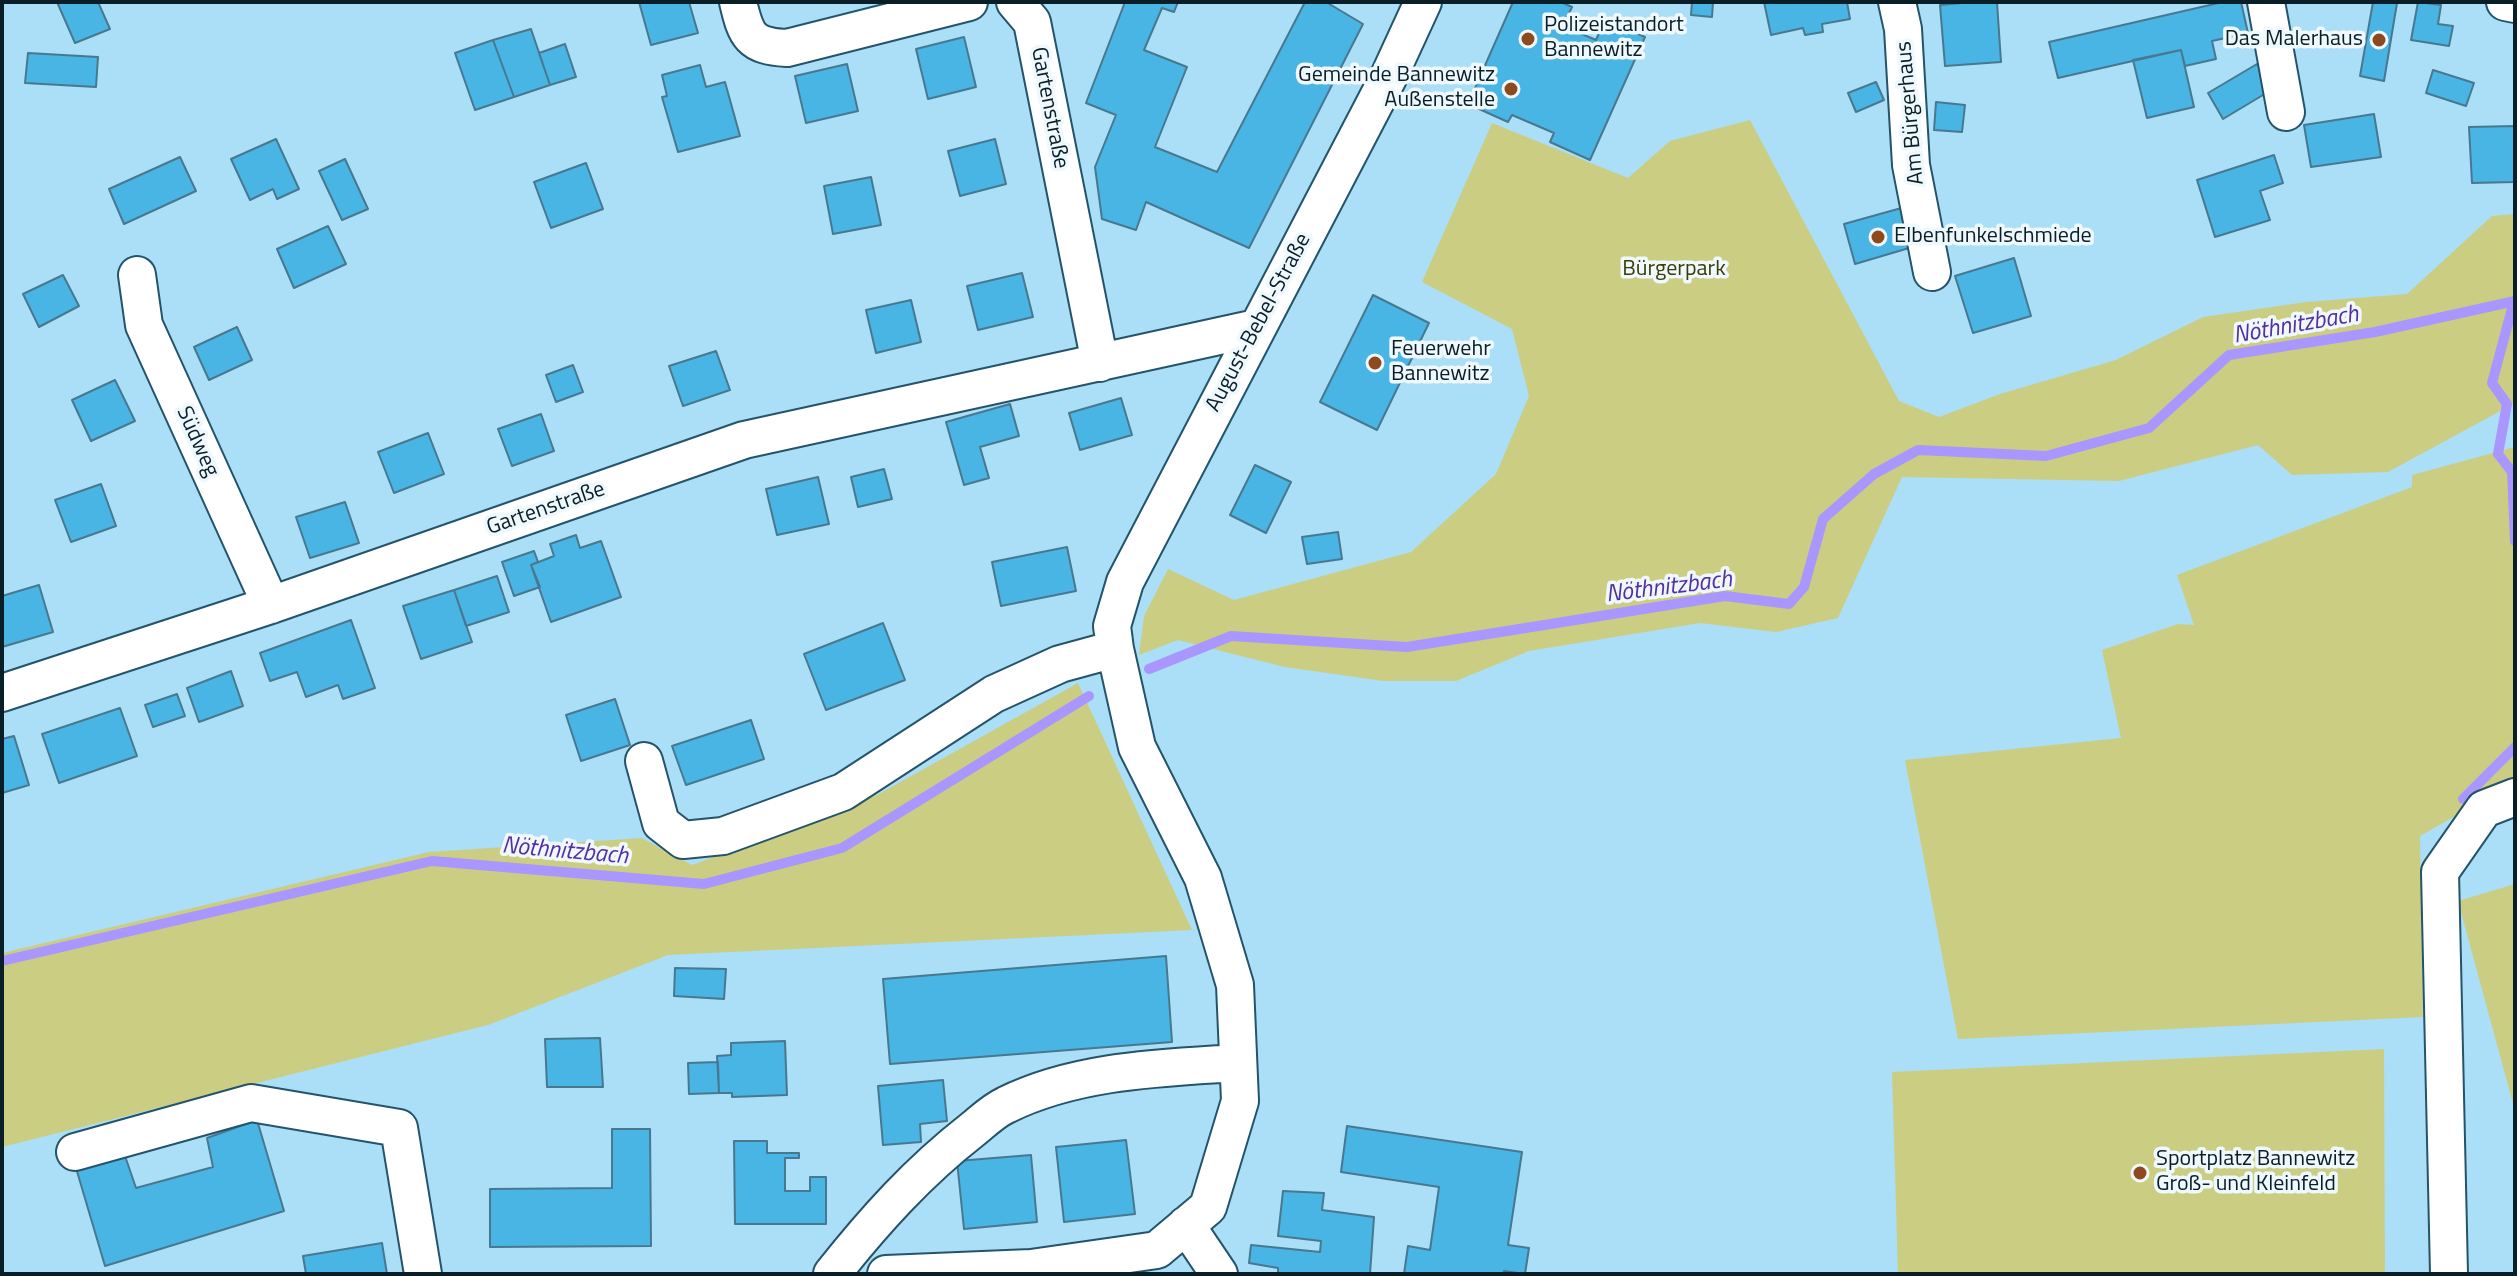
<!DOCTYPE html>
<html>
<head>
<meta charset="utf-8">
<style>
  body { margin:0 }
  #map { position:relative; width:2517px; height:1276px; overflow:hidden; background:#abdef7; font-family:"Titillium Web",sans-serif }
  canvas { display:block }
  .frame { position:absolute; inset:0; border:4px solid #0a1e28; pointer-events:none }
</style>
</head>
<body>
<div id="map">
<canvas width="2517" height="1276"></canvas>
<div class="frame"></div>
</div>
<script>
const ctx = document.querySelector('canvas').getContext('2d');
ctx.lineJoin = 'round';
function paint(path, color) { ctx.fillStyle = color; ctx.fill(path, 'evenodd'); }
function strokePath(path, color, width, dash) { ctx.strokeStyle = color; ctx.lineWidth = width; ctx.lineCap = dash ? 'butt' : 'round'; ctx.setLineDash(dash || []); ctx.stroke(path); }
function drawText(font, color, halo, rows, align = 'center') {
  ctx.font = font + ' "Titillium Web",sans-serif'; ctx.lineWidth = 7; ctx.setLineDash([]); ctx.textBaseline = 'middle'; ctx.strokeStyle = halo; ctx.fillStyle = color; for (const [text, x, y, turn = 0] of rows) {
    ctx.save(); ctx.translate(x, y); ctx.rotate((+turn || 0) * Math.PI / 180); ctx.textAlign = isNaN(turn) ? turn : align; if (halo) ctx.strokeText(text, 0, 0); ctx.fillText(text, 0, 0); ctx.restore();
  }
}
const green = new Path2D(`
  M 1750,120 L 1899,401 L 1939,417 L 2000,394 L 2116,360 L 2203,317 L 2306,302 L 2407,294 L 2492,216 L 2515,214 L 2515,403 L 2388,472 L 2292,475 L 2258,445 L 2119,481 L 1902,477 L 1838,618 L 1776,632 L 1700,623 L 1529,651 L 1456,681 L 1383,681 L 1285,667 L 1178,640 L 1139,655 L 1144,616 L 1168,569 L 1234,600 L 1411,552 L 1496,474 L 1529,396 L 1512,329 L 1422,282 L 1492,123 L 1628,178 L 1670,141 Z
  M 2515,447 L 2515,788 L 2487,798 L 2420,836 L 2423,1017 L 1958,1039 L 1905,760 L 2121,738 L 2102,650 L 2178,624 L 2194,625 L 2177,575 L 2412,487 L 2412,475 Z
  M 1078,683 L 1192,930 L 668,955 L 488,1025 L 2,1147 L 2,953 L 429,852 L 642,838 L 692,865 L 877,795 Z
  M 2515,884 L 2515,1111 L 2458,901 Z
  M 2384,1049 L 2385,1274 L 1898,1274 L 1892,1072 Z`);
const stream = new Path2D(`
  M 2514,301 L 2492,383 L 2507,404 L 2498,454 L 2512,472 L 2515,541
  M 1149,669 L 1231,636 L 1407,647 L 1725,596 L 1789,604 L 1804,587 L 1823,519 L 1874,474 L 1918,450 L 2046,456 L 2149,428 L 2229,355 L 2375,332 L 2515,301
  M 2463,799 L 2515,747
  M 2,961 L 432,861 L 704,884 L 842,848 L 1089,696`);
const building = new Path2D(`
  M 57,2 L 98,2 L 110,29 L 75,43 Z
  M 639,2 L 689,2 L 698,33 L 651,45 Z
  M 1125,2 L 1178,2 L 1174,12 L 1162,8 L 1144,50 L 1187,67 L 1155,147 L 1217,172 L 1305,2 L 1326,2 L 1363,24 L 1249,248 L 1146,202 L 1136,230 L 1102,219 L 1095,167 L 1116,115 L 1086,103 Z
  M 1513,2 L 1561,2 L 1572,7 L 1563,26 L 1596,40 L 1605,19 L 1645,37 L 1590,160 L 1550,142 L 1554,133 L 1512,115 L 1508,122 L 1468,104 Z
  M 1692,2 L 1713,2 L 1712,17 L 1691,15 Z
  M 1764,2 L 1847,2 L 1850,19 L 1822,24 L 1823,32 L 1805,35 L 1803,28 L 1771,35 Z
  M 1973,2 L 1997,2 L 2001,62 L 1945,66 L 1940,5 Z
  M 2223,2 L 2241,2 L 2248,33 L 2212,41 L 2216,59 L 2185,66 L 2181,50 L 2058,78 L 2049,42 Z
  M 2373,2 L 2397,3 L 2384,81 L 2360,76 Z
  M 2418,2 L 2441,5 L 2438,24 L 2453,26 L 2449,46 L 2411,40 Z
  M 531,29 L 550,85 L 514,97 L 493,40 Z
  M 964,37 L 976,87 L 928,99 L 916,49 Z
  M 493,40 L 514,97 L 475,110 L 455,53 Z
  M 565,44 L 576,77 L 550,85 L 539,53 Z
  M 2181,50 L 2194,107 L 2147,118 L 2133,60 Z
  M 28,53 L 98,57 L 96,87 L 25,83 Z
  M 847,64 L 858,111 L 806,123 L 795,76 Z
  M 2257,64 L 2273,89 L 2223,119 L 2208,93 Z
  M 700,65 L 706,87 L 725,82 L 740,136 L 678,152 L 662,97 L 667,96 L 662,75 Z
  M 2433,70 L 2474,83 L 2466,106 L 2426,93 Z
  M 1876,82 L 1884,100 L 1856,112 L 1848,93 Z
  M 1936,102 L 1965,105 L 1962,132 L 1934,130 Z
  M 2374,114 L 2381,157 L 2311,167 L 2304,125 Z
  M 2515,126 L 2515,182 L 2472,183 L 2469,127 Z
  M 276,139 L 299,189 L 277,199 L 273,189 L 250,200 L 231,159 Z
  M 995,139 L 1006,184 L 960,196 L 948,151 Z
  M 2274,155 L 2283,183 L 2260,191 L 2270,220 L 2215,237 L 2197,180 Z
  M 180,157 L 196,191 L 124,224 L 109,189 Z
  M 345,159 L 368,209 L 342,220 L 319,171 Z
  M 586,163 L 603,209 L 551,228 L 534,182 Z
  M 871,177 L 881,225 L 833,234 L 824,186 Z
  M 1905,207 L 1916,246 L 1855,264 L 1844,224 Z
  M 328,226 L 346,264 L 294,288 L 277,249 Z
  M 2014,258 L 2031,316 L 1973,333 L 1955,276 Z
  M 1022,273 L 1033,317 L 978,330 L 967,286 Z
  M 63,275 L 79,306 L 39,327 L 23,294 Z
  M 1373,295 L 1429,323 L 1377,430 L 1320,402 Z
  M 911,300 L 921,342 L 876,353 L 866,310 Z
  M 237,327 L 252,360 L 209,380 L 194,347 Z
  M 716,351 L 730,390 L 683,406 L 669,366 Z
  M 573,365 L 583,392 L 556,402 L 546,375 Z
  M 115,380 L 135,421 L 91,441 L 72,400 Z
  M 1121,398 L 1132,435 L 1080,450 L 1069,413 Z
  M 1010,404 L 1019,436 L 980,447 L 989,478 L 964,485 L 946,422 Z
  M 541,414 L 554,451 L 512,466 L 498,429 Z
  M 428,433 L 444,474 L 394,493 L 378,452 Z
  M 1255,465 L 1291,482 L 1266,533 L 1230,515 Z
  M 884,469 L 892,499 L 858,507 L 851,477 Z
  M 818,477 L 829,524 L 777,535 L 766,489 Z
  M 101,484 L 116,526 L 71,542 L 55,500 Z
  M 345,502 L 359,543 L 310,558 L 296,517 Z
  M 1338,532 L 1342,559 L 1307,564 L 1302,537 Z
  M 576,535 L 580,548 L 601,541 L 621,597 L 551,622 L 531,565 L 554,556 L 550,544 Z
  M 1067,547 L 1076,591 L 1001,606 L 992,562 Z
  M 534,551 L 538,562 L 531,565 L 540,587 L 514,596 L 502,562 Z
  M 497,576 L 509,612 L 466,626 L 454,590 Z
  M 39,585 L 53,632 L 2,647 L 2,596 Z
  M 454,590 L 472,642 L 421,659 L 403,606 Z
  M 351,620 L 375,688 L 343,699 L 338,685 L 306,697 L 297,672 L 270,681 L 260,653 Z
  M 883,623 L 905,680 L 826,710 L 804,654 Z
  M 231,671 L 243,706 L 199,722 L 187,688 Z
  M 177,694 L 185,716 L 153,727 L 145,705 Z
  M 615,699 L 630,745 L 581,761 L 566,715 Z
  M 120,708 L 137,756 L 59,783 L 42,734 Z
  M 751,720 L 764,759 L 686,785 L 672,746 Z
  M 14,736 L 29,785 L 2,793 L 2,739 Z
  M 1166,956 L 1172,1042 L 890,1064 L 883,979 Z
  M 675,968 L 726,969 L 724,999 L 674,996 Z
  M 600,1038 L 603,1087 L 547,1087 L 545,1039 Z
  M 785,1041 L 787,1095 L 732,1097 L 732,1093 L 719,1093 L 717,1056 L 731,1055 L 731,1043 Z
  M 718,1062 L 719,1093 L 689,1094 L 688,1063 Z
  M 943,1080 L 947,1121 L 920,1124 L 921,1142 L 883,1145 L 878,1086 Z
  M 257,1120 L 284,1211 L 105,1266 L 76,1168 L 124,1153 L 136,1188 L 213,1167 L 207,1138 Z
  M 1347,1126 L 1522,1152 L 1508,1245 L 1529,1248 L 1525,1274 L 1504,1271 L 1503,1274 L 1404,1274 L 1408,1246 L 1430,1250 L 1439,1187 L 1341,1172 Z
  M 612,1129 L 650,1129 L 651,1246 L 490,1247 L 490,1189 L 612,1188 Z
  M 1126,1140 L 1135,1214 L 1064,1222 L 1056,1147 Z
  M 734,1141 L 767,1141 L 767,1153 L 799,1153 L 799,1158 L 785,1158 L 785,1191 L 810,1191 L 810,1177 L 826,1177 L 826,1224 L 735,1224 Z
  M 1031,1155 L 1037,1222 L 964,1229 L 957,1161 Z
  M 1283,1191 L 1324,1193 L 1322,1210 L 1374,1217 L 1370,1274 L 1278,1274 L 1278,1268 L 1249,1263 L 1251,1245 L 1320,1252 L 1321,1241 L 1278,1236 Z
  M 382,1243 L 387,1274 L 306,1274 L 303,1256 Z`);
const minor = new Path2D(`
  M 738,2 C 746,36 750,46 787,48 L 969,2
  M 1015,2 L 1032,22 L 1100,363
  M 1897,2 L 1903,29 L 1911,165 L 1932,272
  M 2266,2 L 2286,112
  M 2505,2 L 2515,4
  M 137,275 L 144,325 L 271,605
  M 2,693 L 271,605 L 744,440 L 1256,328
  M 644,761 L 661,823 L 683,840 L 723,836 L 843,792 L 994,694 L 1060,664 L 1115,649
  M 75,1152 L 251,1103 L 399,1128 L 423,1274
  M 1186,1225 L 1219,1274
  M 832,1274 C 874,1221 918,1172 972,1130 C 982,1122 993,1111 1006,1105 C 1077,1070 1161,1068 1238,1063
  M 886,1274 L 1031,1268 L 1157,1250 L 1208,1207 L 1240,1101 L 1235,985 L 1203,878 L 1137,747 L 1115,649 L 1112,626 L 1125,582 L 1388,78 L 1423,2
  M 2449,1274 L 2440,872 L 2484,809 L 2515,797`);
const markers = [
  [1528,39,8,"#8e4a1d"],
  [2379,40,8,"#8e4a1d"],
  [1511,89,8,"#8e4a1d"],
  [1878,237,8,"#8e4a1d"],
  [1375,363,8,"#8e4a1d"],
  [2140,1173,8,"#8e4a1d"]
];
const poiNames = [
  ["Polizeistandort",1544,26],
  ["Bannewitz",1544,51],
  ["Das Malerhaus",2363,40,"right"],
  ["Gemeinde Bannewitz",1495,76,"right"],
  ["Außenstelle",1495,101,"right"],
  ["Elbenfunkelschmiede",1894,237],
  ["Feuerwehr",1391,350],
  ["Bannewitz",1391,375],
  ["Sportplatz Bannewitz",2156,1160],
  ["Groß- und Kleinfeld",2156,1185]
];
const streetNames = [
  ["Gartenstraße",1049,108,79],
  ["Am Bürgerhaus",1911,113,-95],
  ["August-Bebel-Straße",1259,323,-62],
  ["Südweg",197,442,66],
  ["Gartenstraße",546,509,-19]
];
const parkNames = [
  ["Bürgerpark",1674,270]
];
const waterNames = [
  ["Nöthnitzbach",2296,326,-10],
  ["Nöthnitzbach",1669,588,-7],
  ["Nöthnitzbach",565,852,5]
];
paint(green, '#cbce82');
strokePath(stream, '#a996ff', 10);
paint(building, '#49b5e5');
strokePath(building, '#48788f', 2);
strokePath(minor, '#24546a', 40);
strokePath(minor, '#fff', 36);
for (const [x, y, r, color] of markers) { const dot = new Path2D(); dot.arc(x, y, r, 0, 2 * Math.PI); ctx.fillStyle = color; ctx.fill(dot); strokePath(dot, '#eef8fd', 3); }
drawText('22px', '#0a1e28', '#eef8fd', poiNames, 'left');
drawText('22px', '#0a1e28', '#eef8fd', streetNames);
drawText('22px', '#3b3b04', '#eef8fd', parkNames);
drawText('italic 24px', '#532fa6', '#eef8fd', waterNames);
</script>
</body>
</html>
